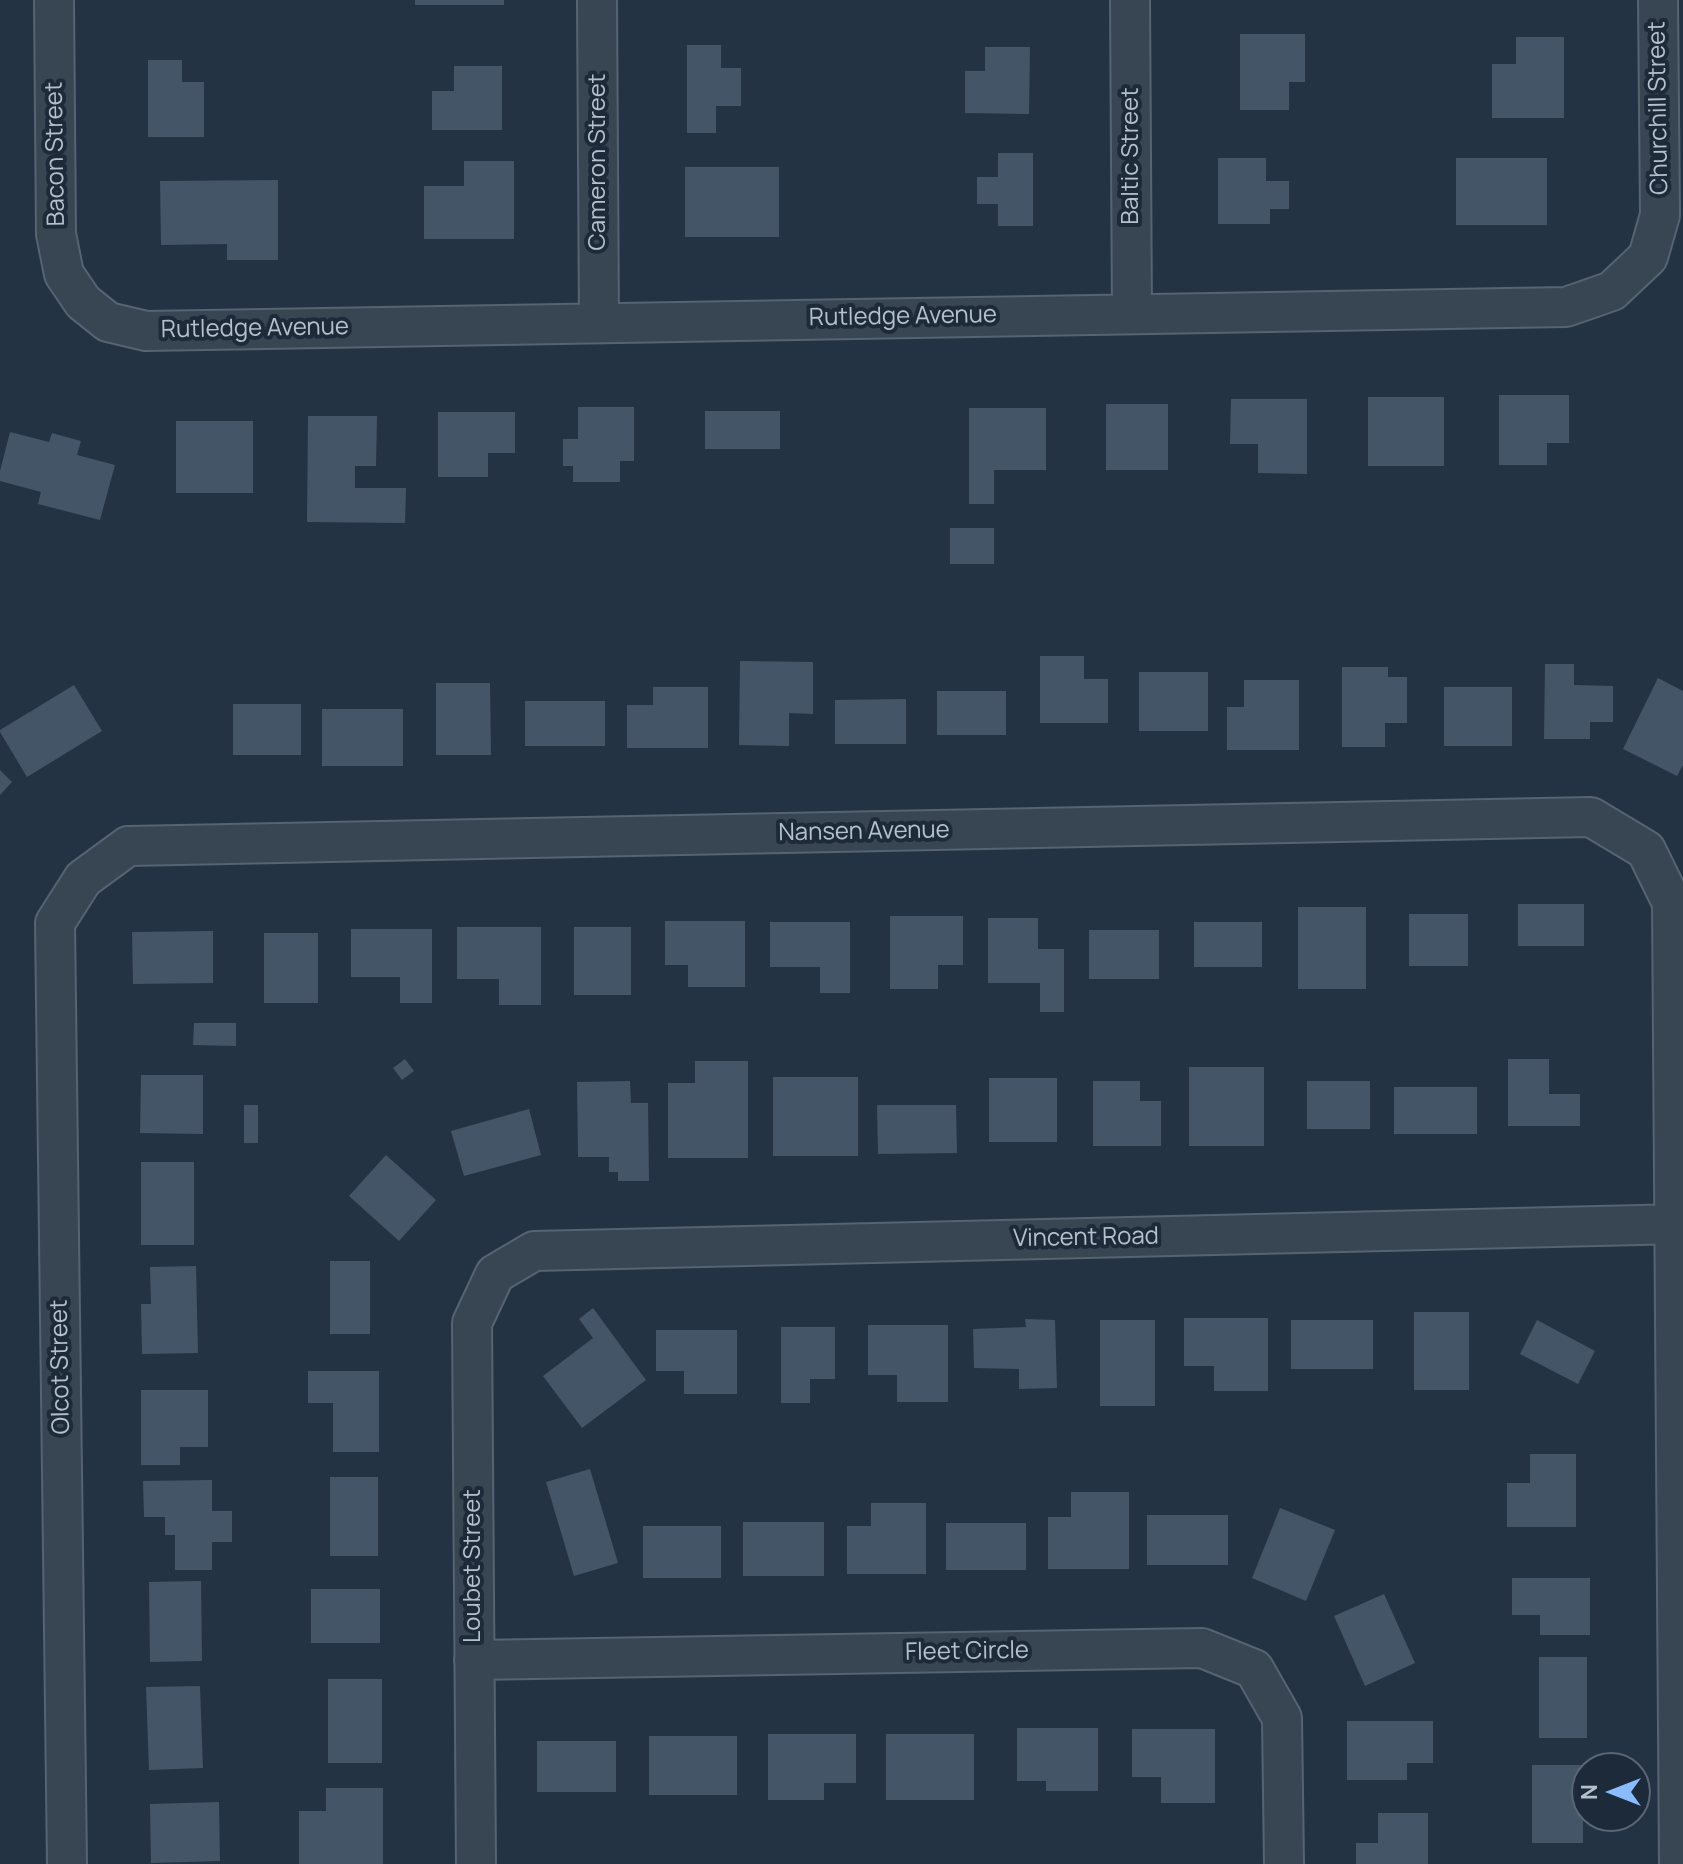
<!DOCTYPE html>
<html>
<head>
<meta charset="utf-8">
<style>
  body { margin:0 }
  #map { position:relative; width:1683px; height:1864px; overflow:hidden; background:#243344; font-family:Manrope,sans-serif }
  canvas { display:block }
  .north { position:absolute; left:1571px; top:1752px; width:80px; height:80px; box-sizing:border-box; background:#1d2a39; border:2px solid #5a6674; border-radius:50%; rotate:270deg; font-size:22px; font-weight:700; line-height:32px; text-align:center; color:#b5c0cd }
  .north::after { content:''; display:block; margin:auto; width:28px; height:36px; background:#88bcff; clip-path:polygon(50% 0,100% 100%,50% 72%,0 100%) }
</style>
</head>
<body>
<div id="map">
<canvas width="1683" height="1864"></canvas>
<div class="north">N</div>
</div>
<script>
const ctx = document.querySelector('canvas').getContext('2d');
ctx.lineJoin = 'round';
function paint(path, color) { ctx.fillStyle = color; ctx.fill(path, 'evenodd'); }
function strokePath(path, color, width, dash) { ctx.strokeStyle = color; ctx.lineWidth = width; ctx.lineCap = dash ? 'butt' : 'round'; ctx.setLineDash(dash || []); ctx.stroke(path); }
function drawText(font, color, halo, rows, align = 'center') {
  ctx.font = font + ' Manrope,sans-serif'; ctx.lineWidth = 8; ctx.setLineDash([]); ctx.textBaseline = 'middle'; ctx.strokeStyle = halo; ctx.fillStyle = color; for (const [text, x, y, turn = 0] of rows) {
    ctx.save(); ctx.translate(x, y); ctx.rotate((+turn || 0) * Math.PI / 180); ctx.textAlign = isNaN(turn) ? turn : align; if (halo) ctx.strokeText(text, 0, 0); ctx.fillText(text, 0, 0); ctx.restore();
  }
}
const building = new Path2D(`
  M 415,0 L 504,0 L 504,5 L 415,5 Z
  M 1240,34 L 1305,34 L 1305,82 L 1289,82 L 1289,110 L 1240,110 Z
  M 1516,37 L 1564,37 L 1564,118 L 1492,118 L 1492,64 L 1516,64 Z
  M 687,45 L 721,45 L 721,68 L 741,68 L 741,106 L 716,106 L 716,133 L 687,133 Z
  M 985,47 L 1030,47 L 1029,114 L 965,113 L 965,71 L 985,71 Z
  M 148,60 L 182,60 L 182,82 L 204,82 L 204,137 L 148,137 Z
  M 454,66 L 502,66 L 502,130 L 432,130 L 432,91 L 454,91 Z
  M 998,153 L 1033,153 L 1033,226 L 998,226 L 998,204 L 977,204 L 977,177 L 998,177 Z
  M 1218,158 L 1266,158 L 1266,181 L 1289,181 L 1289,209 L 1270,209 L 1270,224 L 1218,224 Z
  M 1456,158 L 1547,158 L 1547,225 L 1456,225 Z
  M 464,161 L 514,161 L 514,239 L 424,239 L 424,186 L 464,186 Z
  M 685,167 L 779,167 L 779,237 L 685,237 Z
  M 278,180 L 278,260 L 227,260 L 227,244 L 161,245 L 160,181 Z
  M 1499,395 L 1569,395 L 1569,443 L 1547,443 L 1547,465 L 1499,465 Z
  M 1368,397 L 1444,397 L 1444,466 L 1368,466 Z
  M 1231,399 L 1307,399 L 1307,474 L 1258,473 L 1258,444 L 1230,444 Z
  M 1106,404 L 1168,404 L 1168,470 L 1106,470 Z
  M 578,407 L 634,407 L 634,461 L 620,461 L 620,482 L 573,482 L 573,466 L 563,466 L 563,439 L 578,439 Z
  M 969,408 L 1046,408 L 1046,470 L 994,470 L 994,504 L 969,504 Z
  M 705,411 L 780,411 L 780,449 L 705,449 Z
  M 438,412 L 515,412 L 515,453 L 488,453 L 488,477 L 438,477 Z
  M 308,416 L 377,416 L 376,466 L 355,466 L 355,488 L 406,488 L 405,523 L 307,522 Z
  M 176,421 L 253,421 L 253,493 L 176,493 Z
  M 10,432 L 49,442 L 52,433 L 81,441 L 77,455 L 115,465 L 100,520 L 38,504 L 41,492 L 0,481 L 0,471 Z
  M 950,528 L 994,528 L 994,564 L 950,564 Z
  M 1040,656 L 1084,656 L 1084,679 L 1108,679 L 1108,723 L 1040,723 Z
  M 740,661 L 813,662 L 813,714 L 789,713 L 789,746 L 739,745 Z
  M 1545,664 L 1574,664 L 1574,685 L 1613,686 L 1613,722 L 1590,722 L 1590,739 L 1544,739 Z
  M 1342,667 L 1388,667 L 1388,677 L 1407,677 L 1407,723 L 1385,723 L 1385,747 L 1342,747 Z
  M 1139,672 L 1208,672 L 1208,731 L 1139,731 Z
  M 1658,678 L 1683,691 L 1683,765 L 1677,776 L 1623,749 Z
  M 1244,680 L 1299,680 L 1299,750 L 1227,750 L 1227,707 L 1244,707 Z
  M 436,683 L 490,683 L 491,755 L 436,755 Z
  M 74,685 L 102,731 L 27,777 L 0,732 L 0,730 Z
  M 653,687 L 708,687 L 708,748 L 627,748 L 627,705 L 653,705 Z
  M 1444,687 L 1512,687 L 1512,746 L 1444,746 Z
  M 937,691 L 1006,691 L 1006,735 L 937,735 Z
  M 906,699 L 906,744 L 835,744 L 835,700 Z
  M 525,701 L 605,701 L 605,746 L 525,746 Z
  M 233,704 L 301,704 L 301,755 L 233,755 Z
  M 322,709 L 403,709 L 403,766 L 322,766 Z
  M 0,770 L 12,782 L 0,795 Z
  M 1518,904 L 1584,904 L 1584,946 L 1518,946 Z
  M 1298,907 L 1366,907 L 1366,989 L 1298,989 Z
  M 1409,914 L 1468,914 L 1468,966 L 1409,966 Z
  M 890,916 L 963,916 L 963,965 L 938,965 L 938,989 L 890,989 Z
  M 988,918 L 1038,918 L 1038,949 L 1064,949 L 1064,1012 L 1040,1012 L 1040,983 L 988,983 Z
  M 665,921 L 745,921 L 745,987 L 688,987 L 688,965 L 665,965 Z
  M 770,922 L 850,922 L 850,993 L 820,993 L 820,967 L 770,967 Z
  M 1194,922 L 1262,922 L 1262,967 L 1194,967 Z
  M 457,927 L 541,927 L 541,1005 L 499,1005 L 499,979 L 457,979 Z
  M 574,927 L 631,927 L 631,995 L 574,995 Z
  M 351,929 L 432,929 L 432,1003 L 400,1003 L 400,977 L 351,977 Z
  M 1089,930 L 1159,930 L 1159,979 L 1089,979 Z
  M 213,931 L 213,983 L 133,984 L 132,932 Z
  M 264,933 L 318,933 L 318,1003 L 264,1003 Z
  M 194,1023 L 236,1023 L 236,1046 L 193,1045 Z
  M 405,1059 L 414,1071 L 402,1080 L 393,1068 Z
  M 1508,1059 L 1549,1059 L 1549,1094 L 1580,1094 L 1580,1126 L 1508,1126 Z
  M 695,1061 L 748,1061 L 748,1158 L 668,1158 L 668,1083 L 695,1083 Z
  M 1189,1067 L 1264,1067 L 1264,1146 L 1189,1146 Z
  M 141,1075 L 203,1075 L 203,1134 L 140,1133 Z
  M 773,1077 L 858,1077 L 858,1156 L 773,1156 Z
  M 989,1078 L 1057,1078 L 1057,1142 L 989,1142 Z
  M 630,1081 L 631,1103 L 648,1103 L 649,1181 L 618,1181 L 618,1172 L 609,1172 L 609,1157 L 578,1157 L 577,1082 Z
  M 1093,1081 L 1140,1081 L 1140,1101 L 1161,1101 L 1161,1146 L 1093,1146 Z
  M 1307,1081 L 1370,1081 L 1370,1129 L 1307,1129 Z
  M 1394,1087 L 1477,1087 L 1477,1134 L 1394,1134 Z
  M 244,1105 L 258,1105 L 258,1143 L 244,1143 Z
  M 877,1105 L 956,1105 L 957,1153 L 878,1154 Z
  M 529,1109 L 541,1155 L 464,1176 L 451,1131 Z
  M 386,1155 L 436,1200 L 399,1241 L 349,1196 Z
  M 141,1162 L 194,1162 L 194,1245 L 141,1245 Z
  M 330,1261 L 370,1261 L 370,1334 L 330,1334 Z
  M 196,1266 L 198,1353 L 142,1354 L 141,1304 L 151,1304 L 150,1267 Z
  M 593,1308 L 646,1380 L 582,1428 L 543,1376 L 593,1338 L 579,1319 Z
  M 1414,1312 L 1469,1312 L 1469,1390 L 1414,1390 Z
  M 1184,1318 L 1268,1318 L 1268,1391 L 1214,1391 L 1214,1366 L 1184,1366 Z
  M 1025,1319 L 1055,1320 L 1057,1388 L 1019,1389 L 1019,1369 L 974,1368 L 973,1329 L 1026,1327 Z
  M 1100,1320 L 1155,1320 L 1155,1406 L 1100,1406 Z
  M 1291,1320 L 1373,1320 L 1373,1369 L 1291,1369 Z
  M 1537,1320 L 1595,1351 L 1578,1384 L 1520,1354 Z
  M 868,1325 L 948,1325 L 948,1402 L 897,1402 L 897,1375 L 868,1375 Z
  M 781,1327 L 835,1327 L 835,1379 L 810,1379 L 810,1403 L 781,1403 Z
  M 656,1330 L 737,1330 L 737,1394 L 684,1394 L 684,1371 L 656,1371 Z
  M 308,1371 L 379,1371 L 379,1452 L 333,1452 L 333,1403 L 308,1403 Z
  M 141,1390 L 208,1390 L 208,1447 L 180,1447 L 180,1465 L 141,1465 Z
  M 1530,1454 L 1576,1454 L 1576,1527 L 1507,1527 L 1507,1483 L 1530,1483 Z
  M 590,1469 L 618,1563 L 574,1576 L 546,1482 Z
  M 330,1477 L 378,1477 L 378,1556 L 330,1556 Z
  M 212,1480 L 212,1511 L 232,1511 L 232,1542 L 212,1542 L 212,1570 L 175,1570 L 175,1535 L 165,1535 L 165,1517 L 144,1517 L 143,1481 Z
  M 1071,1492 L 1129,1492 L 1129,1569 L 1048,1569 L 1048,1517 L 1071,1517 Z
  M 871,1503 L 926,1503 L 926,1574 L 847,1574 L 847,1526 L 871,1526 Z
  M 1280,1508 L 1335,1530 L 1306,1601 L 1252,1578 Z
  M 1147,1515 L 1228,1515 L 1228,1565 L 1147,1565 Z
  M 743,1522 L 824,1522 L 824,1576 L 743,1576 Z
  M 946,1523 L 1026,1523 L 1026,1570 L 946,1570 Z
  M 643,1526 L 721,1526 L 721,1578 L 643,1578 Z
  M 1512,1578 L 1590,1578 L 1590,1635 L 1540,1635 L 1540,1615 L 1512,1615 Z
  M 201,1581 L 202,1661 L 150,1662 L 149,1582 Z
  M 311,1589 L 380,1589 L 380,1643 L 311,1643 Z
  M 1384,1594 L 1415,1663 L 1365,1686 L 1334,1616 Z
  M 1539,1657 L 1587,1657 L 1587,1738 L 1539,1738 Z
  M 328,1679 L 382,1679 L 382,1763 L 328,1763 Z
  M 200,1686 L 203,1768 L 149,1770 L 146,1687 Z
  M 1347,1721 L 1433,1721 L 1433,1763 L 1407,1763 L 1407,1780 L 1347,1780 Z
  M 1017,1728 L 1098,1728 L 1098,1791 L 1046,1791 L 1046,1781 L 1017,1781 Z
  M 1132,1729 L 1215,1729 L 1215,1803 L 1161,1803 L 1161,1777 L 1132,1777 Z
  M 768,1734 L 856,1734 L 856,1783 L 824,1783 L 824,1800 L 768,1800 Z
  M 886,1734 L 974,1734 L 974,1800 L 886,1800 Z
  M 649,1736 L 737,1736 L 737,1795 L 649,1795 Z
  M 537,1741 L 616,1741 L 616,1792 L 537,1792 Z
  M 1532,1765 L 1583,1765 L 1583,1843 L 1532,1843 Z
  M 326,1788 L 383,1788 L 383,1864 L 299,1864 L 299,1811 L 326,1811 Z
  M 219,1802 L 220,1861 L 151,1863 L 150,1804 Z
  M 1378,1813 L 1428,1813 L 1428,1864 L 1356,1864 L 1356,1843 L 1378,1843 Z`);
const minor = new Path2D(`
  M 54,0 L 56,234 L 64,274 L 83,302 L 108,322 L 146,331 L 1566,307 L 1612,291 L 1648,257 L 1660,215 L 1658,0
  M 597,0 L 599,323
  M 1130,0 L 1132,313
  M 474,1660 L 1202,1648 L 1254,1669 L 1282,1718 L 1284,1864
  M 67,1864 L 55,923 L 83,879 L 128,846 L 1591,817 L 1646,850 L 1672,903 L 1679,1864
  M 476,1864 L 472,1323 L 495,1274 L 534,1251 L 1683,1224`);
const streetNames = [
  ["Churchill Street",1659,108,-91],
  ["Bacon Street",56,154,-91],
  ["Baltic Street",1131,156,-90],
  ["Cameron Street",598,162,-90],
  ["Rutledge Avenue",903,317,-1],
  ["Rutledge Avenue",255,329,-1],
  ["Nansen Avenue",864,832,-1],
  ["Vincent Road",1086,1238,-1],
  ["Olcot Street",61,1367,-91],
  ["Loubet Street",473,1566,-90],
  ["Fleet Circle",967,1652,-1]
];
paint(building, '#445568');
strokePath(minor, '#566370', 42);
strokePath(minor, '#384553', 38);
drawText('24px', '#b5c0cd', '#1d2a39', streetNames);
</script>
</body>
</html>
